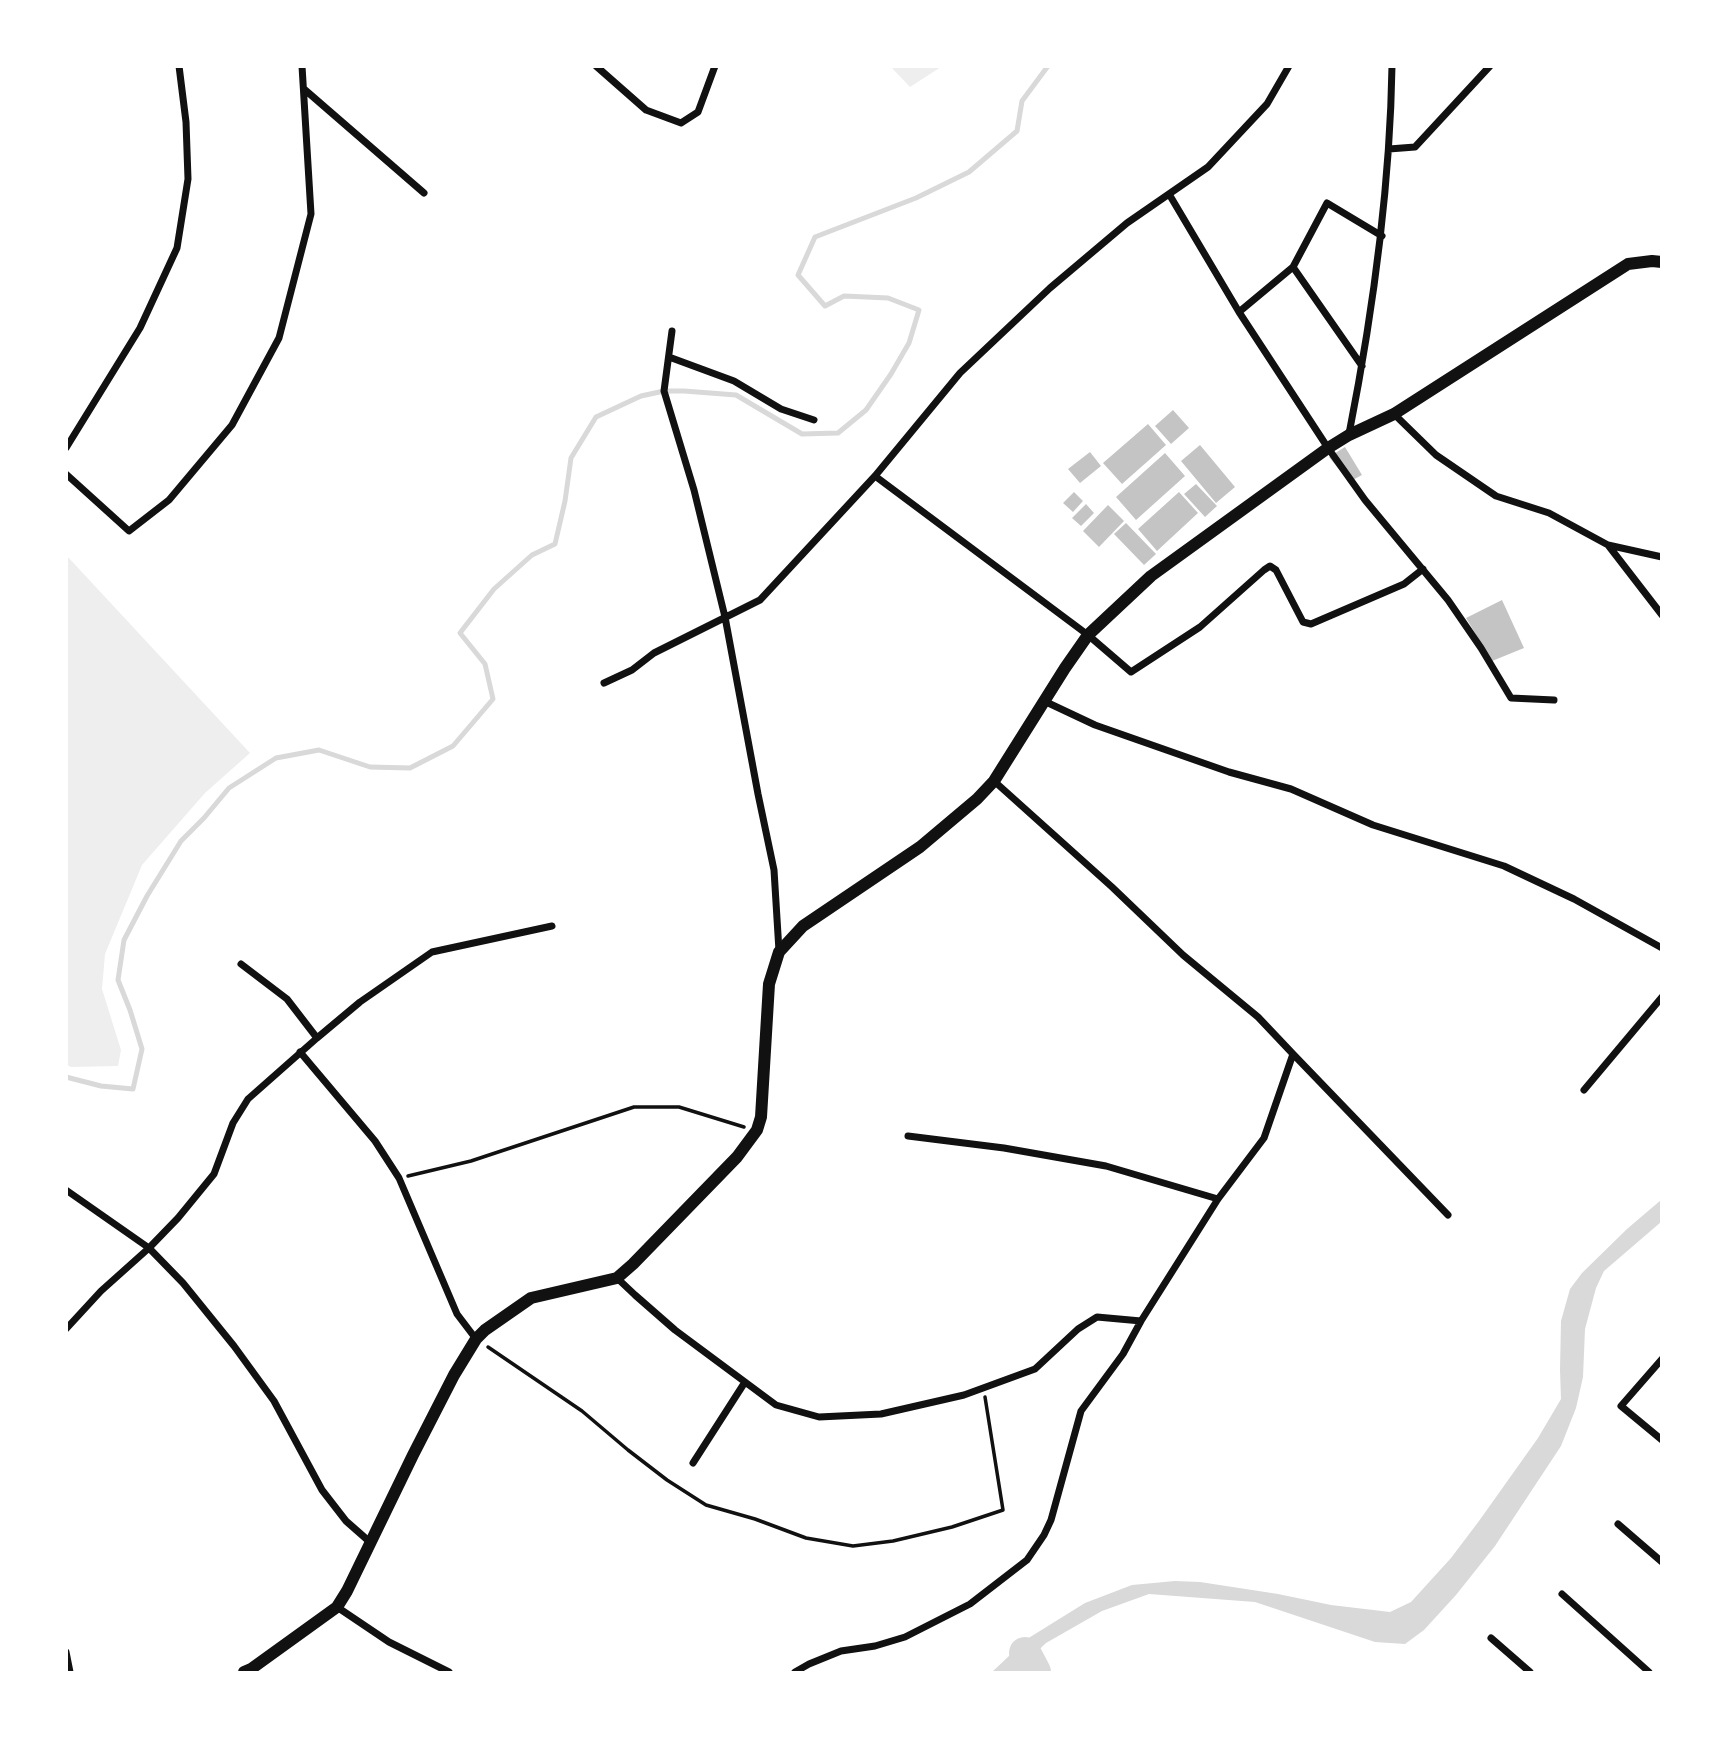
<!DOCTYPE html>
<html>
<head>
<meta charset="utf-8">
<style>
  body { margin:0 }
  #map { position:relative; width:1728px; height:1739px; overflow:hidden; background:#fff; font-family:"Sofia Sans Condensed",sans-serif }
  canvas { display:block }
  .frame { position:absolute; inset:0; border:68px solid #fff; pointer-events:none }
</style>
</head>
<body>
<div id="map">
<canvas width="1728" height="1739"></canvas>
<div class="frame"></div>
</div>
<script>
const ctx = document.querySelector('canvas').getContext('2d');
ctx.lineJoin = 'round';
function paint(path, color) { ctx.fillStyle = color; ctx.fill(path, 'evenodd'); }
function strokePath(path, color, width, dash) { ctx.strokeStyle = color; ctx.lineWidth = width; ctx.lineCap = dash ? 'butt' : 'round'; ctx.setLineDash(dash || []); ctx.stroke(path); }
const green = new Path2D(`
  M 891,67 L 941,67 L 910,87 Z
  M 67,556 L 250,753 L 205,793 L 142,865 L 105,954 L 102,989 L 121,1050 L 118,1066 L 71,1067 L 67,1065 Z`);
const water = new Path2D(`
  M 1661,1200 L 1661,1222 L 1604,1271 L 1596,1288 L 1585,1329 L 1583,1377 L 1576,1408 L 1561,1446 L 1495,1546 L 1456,1595 L 1424,1630 L 1405,1644 L 1375,1642 L 1255,1602 L 1149,1594 L 1102,1611 L 1046,1643 L 1016,1672 L 992,1672 L 1027,1639 L 1085,1603 L 1132,1585 L 1175,1581 L 1200,1582 L 1278,1594 L 1331,1605 L 1390,1612 L 1411,1602 L 1451,1558 L 1479,1521 L 1538,1438 L 1561,1399 L 1560,1370 L 1561,1321 L 1570,1289 L 1582,1273 L 1627,1229 Z`);
const stream = new Path2D(`
  M 66,1077 L 101,1086 L 133,1089 L 142,1049 L 130,1010 L 118,980 L 124,940 L 147,896 L 181,841 L 204,818 L 229,788 L 276,758 L 319,750 L 370,767 L 410,768 L 453,746 L 493,699 L 485,664 L 460,633 L 494,589 L 532,555 L 555,544 L 565,501 L 571,458 L 596,417 L 641,396 L 664,391 L 684,391 L 736,395 L 802,434 L 838,433 L 866,410 L 891,374 L 909,343 L 919,310 L 888,298 L 844,296 L 825,306 L 798,275 L 815,237 L 916,198 L 969,172 L 1017,131 L 1022,101 L 1048,66`);
const river = new Path2D(`
  M 1025,1653 L 1035,1672`);
const building = new Path2D(`
  M 1173,410 L 1189,428 L 1171,444 L 1155,426 Z
  M 1148,424 L 1166,445 L 1122,484 L 1103,463 Z
  M 1200,445 L 1235,487 L 1216,503 L 1181,461 Z
  M 1345,447 L 1362,475 L 1349,482 L 1329,457 Z
  M 1090,452 L 1101,466 L 1080,483 L 1068,469 Z
  M 1165,453 L 1185,476 L 1136,520 L 1116,497 Z
  M 1196,484 L 1217,506 L 1205,517 L 1184,494 Z
  M 1074,492 L 1083,501 L 1073,512 L 1063,503 Z
  M 1179,492 L 1198,513 L 1157,551 L 1138,529 Z
  M 1086,504 L 1094,513 L 1081,526 L 1072,518 Z
  M 1108,505 L 1124,521 L 1099,547 L 1083,531 Z
  M 1126,523 L 1156,554 L 1144,565 L 1114,534 Z
  M 1502,600 L 1524,648 L 1492,661 L 1466,618 Z`);
const path = new Path2D(`
  M 408,1176 L 471,1161 L 634,1107 L 679,1107 L 744,1127
  M 488,1347 L 582,1411 L 628,1450 L 667,1480 L 706,1505 L 755,1519 L 806,1538 L 853,1546 L 893,1541 L 952,1527 L 1003,1510 L 985,1397`);
const minor = new Path2D(`
  M 596,66 L 646,110 L 681,123 L 698,112 L 715,66
  M 304,89 L 424,193
  M 1389,149 L 1415,147 L 1490,66
  M 1169,194 L 1239,312
  M 1293,267 L 1327,203 L 1382,236
  M 672,331 L 664,391 L 694,490 L 725,617 L 758,794 L 774,870 L 779,951
  M 669,357 L 734,381 L 781,409 L 814,420
  M 1362,366 L 1293,267 L 1239,312 L 1328,448 L 1365,500 L 1448,600 L 1481,648 L 1511,698 L 1554,700
  M 1394,414 L 1436,455 L 1496,496 L 1549,513 L 1608,545 L 1662,557
  M 1349,434 C 1373,312 1390,190 1392,66
  M 66,448 L 140,328 L 177,248 L 188,179 L 186,122 L 179,66
  M 66,474 L 129,531 L 169,500 L 232,425 L 279,338 L 311,214 L 302,66
  M 875,476 L 1088,635 L 1131,672 L 1200,627 L 1264,570 L 1270,566 L 1276,570 L 1303,622 L 1311,624 L 1404,584 L 1423,569
  M 1608,545 L 1662,615
  M 604,683 L 632,670 L 654,653 L 760,600 L 875,476 L 960,373 L 1050,288 L 1127,223 L 1208,167 L 1267,104 L 1289,66
  M 1044,701 L 1095,725 L 1229,772 L 1291,789 L 1373,825 L 1504,866 L 1574,899 L 1662,948
  M 241,964 L 287,999 L 317,1038
  M 300,1052 L 375,1141 L 399,1178 L 457,1314 L 476,1339
  M 1293,1054 L 1448,1215
  M 1584,1090 L 1662,997
  M 908,1136 L 1004,1148 L 1106,1166 L 1218,1199
  M 66,1190 L 149,1248 L 183,1283 L 234,1346 L 274,1401 L 322,1490 L 346,1521 L 371,1543
  M 617,1278 L 635,1295 L 675,1330 L 776,1405 L 819,1417 L 881,1414 L 964,1395 L 1035,1369 L 1078,1329 L 1097,1317 L 1141,1321 L 1218,1199 L 1264,1138 L 1293,1054 L 1258,1017 L 1183,955 L 1112,887 L 994,781
  M 66,1329 L 101,1291 L 149,1248 L 178,1218 L 214,1174 L 233,1123 L 248,1099 L 317,1038 L 360,1002 L 432,952 L 552,926
  M 1662,1359 L 1621,1406 L 1662,1440
  M 693,1463 L 745,1382
  M 1618,1524 L 1662,1562
  M 1562,1594 L 1649,1672
  M 337,1607 L 389,1642 L 449,1672
  M 1491,1638 L 1530,1672
  M 66,1652 L 70,1672
  M 795,1672 L 809,1664 L 841,1651 L 875,1646 L 905,1637 L 970,1604 L 1027,1560 L 1044,1535 L 1051,1520 L 1081,1411 L 1123,1354 L 1141,1321`);
const tertiary = new Path2D(`
  M 244,1672 L 251,1669 L 337,1607 L 347,1591 L 413,1455 L 454,1375 L 476,1339 L 485,1330 L 531,1298 L 617,1278 L 633,1264 L 737,1157 L 757,1130 L 761,1117 L 769,984 L 779,952 L 803,926 L 920,847 L 977,799 L 994,781 L 1065,668 L 1088,635 L 1151,576 L 1328,448 L 1349,435 L 1394,414 L 1628,264 L 1652,261 L 1662,262`);
paint(green, '#eee');
paint(water, '#d9d9d9');
strokePath(stream, '#d9d9d9', 5);
strokePath(river, '#d9d9d9', 32);
paint(building, '#c4c4c4');
strokePath(path, '#111', 3.5);
strokePath(minor, '#111', 7);
strokePath(tertiary, '#111', 12);
</script>
</body>
</html>
